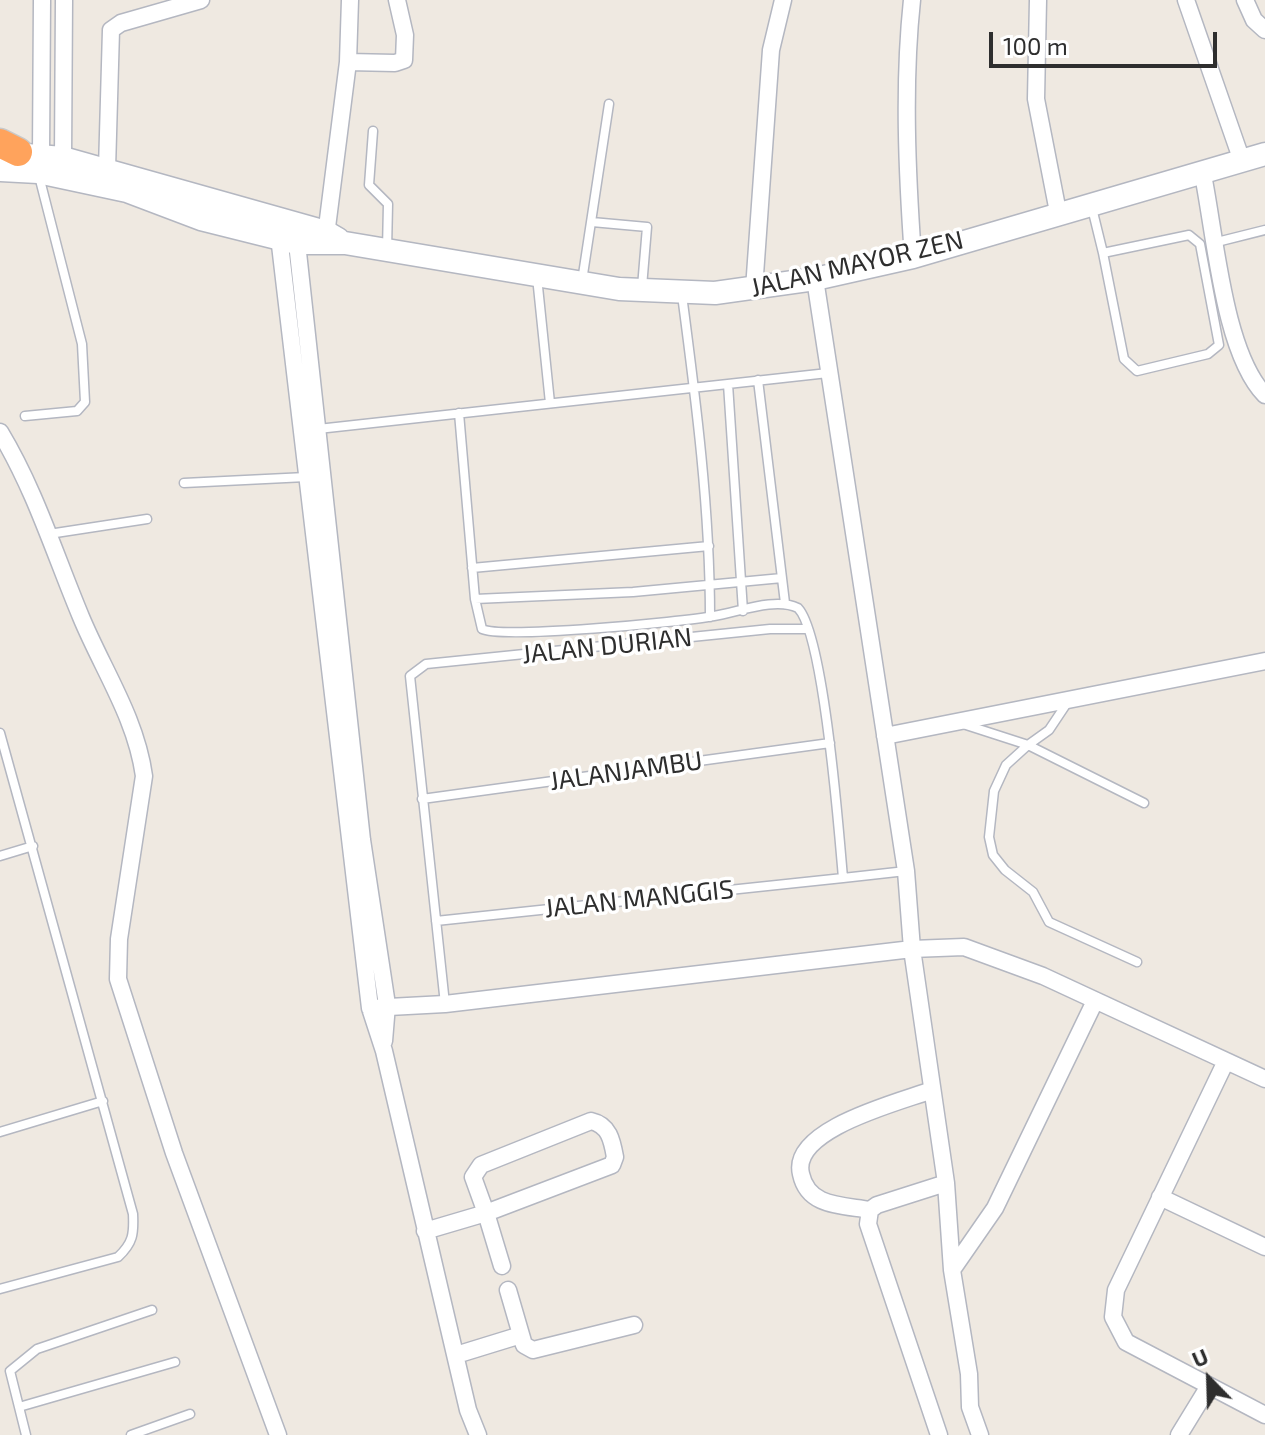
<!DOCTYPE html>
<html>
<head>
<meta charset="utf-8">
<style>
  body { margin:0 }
  #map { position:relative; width:1265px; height:1435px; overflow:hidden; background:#efe9e1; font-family:"Exo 2",sans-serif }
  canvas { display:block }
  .north { position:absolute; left:1169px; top:1339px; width:80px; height:80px; -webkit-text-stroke:6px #fff; paint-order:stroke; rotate:337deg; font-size:22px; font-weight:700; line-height:32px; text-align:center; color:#2e2e2e }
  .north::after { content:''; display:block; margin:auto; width:28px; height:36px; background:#2e2e2e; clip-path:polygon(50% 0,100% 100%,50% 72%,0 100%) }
  .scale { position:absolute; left:989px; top:32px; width:228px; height:36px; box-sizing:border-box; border:4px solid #2e2e2e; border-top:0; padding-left:10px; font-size:24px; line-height:28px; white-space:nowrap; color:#2e2e2e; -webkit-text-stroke:6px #fff; paint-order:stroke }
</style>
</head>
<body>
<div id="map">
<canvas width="1265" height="1435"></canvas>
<div class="north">U</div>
<div class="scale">100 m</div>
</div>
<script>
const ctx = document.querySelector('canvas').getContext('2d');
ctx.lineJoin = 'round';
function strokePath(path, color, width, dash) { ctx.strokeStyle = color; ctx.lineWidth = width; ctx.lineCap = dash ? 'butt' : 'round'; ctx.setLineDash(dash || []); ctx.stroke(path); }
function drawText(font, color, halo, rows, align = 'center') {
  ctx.font = font + ' "Exo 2",sans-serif'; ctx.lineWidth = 7; ctx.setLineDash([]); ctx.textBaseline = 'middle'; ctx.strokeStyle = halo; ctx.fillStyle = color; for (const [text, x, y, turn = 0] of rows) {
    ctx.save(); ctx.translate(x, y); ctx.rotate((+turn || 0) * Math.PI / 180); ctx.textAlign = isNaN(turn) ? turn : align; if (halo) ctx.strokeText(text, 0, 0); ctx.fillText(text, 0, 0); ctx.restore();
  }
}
const lane = new Path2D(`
  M 373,131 L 369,185 L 388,204 L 387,250
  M 1092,208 L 1103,253
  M 592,222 L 647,227 L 642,287
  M 1189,235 L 1200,244 L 1219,345 L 1208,354 L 1137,371 L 1124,359 L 1103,253 Z
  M 1217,242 L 1265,230
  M 537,277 L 550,403
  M 582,281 L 609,104
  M 682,295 C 696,401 710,509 710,617
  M 758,380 L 785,603
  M 728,384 L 743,611
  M 459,413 L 475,599 L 482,629 C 503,639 682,622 714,616 C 739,612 775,597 798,608 C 824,635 839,832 843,878 L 906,871
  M 25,416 L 77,411 L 85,402 L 82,344 L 39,176
  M 318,429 L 828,373
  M 184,483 L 306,477
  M 49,534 L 147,519
  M 472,568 L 709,546
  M 475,599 L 633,592 L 782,578
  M 963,724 L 1028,745 L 1049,730 L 1067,703
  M 0,733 L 133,1214 C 134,1234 133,1243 118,1257 L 0,1289
  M 422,799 L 830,743
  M 0,856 L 33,846
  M 436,921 L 843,878
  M 1137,962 L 1049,922 L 1033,892 L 1005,870 L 993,855 L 989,837 L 994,791 L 1006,765 L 1028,745 L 1144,803
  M 445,1004 L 410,676 L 426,664 L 770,629 L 808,629
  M 0,1132 L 103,1101
  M 19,1407 L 175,1362
  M 26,1435 L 10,1371 L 37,1349 L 152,1310
  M 131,1435 L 190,1414`);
const street = new Path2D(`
  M 912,0 C 903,84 907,173 913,257
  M 1038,0 L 1036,99 L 1058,212
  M 1186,0 L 1242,161
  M 1245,0 L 1254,20 L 1265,30
  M 348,62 L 395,63 L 404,60 L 405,35 L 397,0
  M 41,155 L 42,0
  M 63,158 L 64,0
  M 107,169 L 111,30 L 121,23 L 201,0
  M 1202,170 C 1215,231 1223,352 1265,395
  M 278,228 L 370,1008 L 384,1051 L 468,1410 L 478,1435
  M 296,234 L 362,840 L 387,1005 L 384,1041
  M 325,243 L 348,62 L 350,0
  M 754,289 L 771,50 L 783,0
  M 0,432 C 35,490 55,555 81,617 C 103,670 136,718 144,776 L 119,939 L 118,979 L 174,1153 L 278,1435
  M 885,736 L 1265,661
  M 370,1008 L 445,1004 L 912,949 L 906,871 L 815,279
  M 1226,1061 L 1116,1290 L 1113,1317 L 1126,1342 L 1265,1415
  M 591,1121 C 609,1125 612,1140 615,1157 L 612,1165 L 486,1213 L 473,1177 L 481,1165 Z
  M 1160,1197 L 1265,1247
  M 870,1210 C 841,1205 808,1207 801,1174 C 790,1129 900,1102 932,1090
  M 425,1231 L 486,1213 L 502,1266
  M 952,1270 L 995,1208 L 1095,1001
  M 508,1290 L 524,1345 L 533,1350 L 634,1325
  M 456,1355 L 521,1335
  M 939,1435 L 868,1224 L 870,1210 L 877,1205 L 946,1183
  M 980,1435 L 970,1407 L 969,1374 L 952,1270 L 946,1183 L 912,949 L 964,947 L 1043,976 L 1265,1079
  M 1179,1435 L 1209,1386`);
const secondary = new Path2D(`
  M 1,153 L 63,158 L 326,232 L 338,239
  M 0,170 L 38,172 L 127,191 L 201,219 L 297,243 L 345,243 L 619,289 L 715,293 L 815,279 L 913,257 L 1265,154`);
const highway = new Path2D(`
  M 0,143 L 18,152`);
const streetNames = [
  ["JALAN MAYOR ZEN",857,264,-13],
  ["JALAN DURIAN",607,646,-6],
  ["JALANJAMBU",626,771,-8],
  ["JALAN MANGGIS",639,899,-6]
];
strokePath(lane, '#b4b7c1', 11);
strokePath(street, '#b4b7c1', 19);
strokePath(secondary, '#b4b7c1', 25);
strokePath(highway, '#c9c9c9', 31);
strokePath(lane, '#fff', 8);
strokePath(street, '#fff', 16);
strokePath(secondary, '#fff', 22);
strokePath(highway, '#ffa35c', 28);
drawText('26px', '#2e2e2e', '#fff', streetNames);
</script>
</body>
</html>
